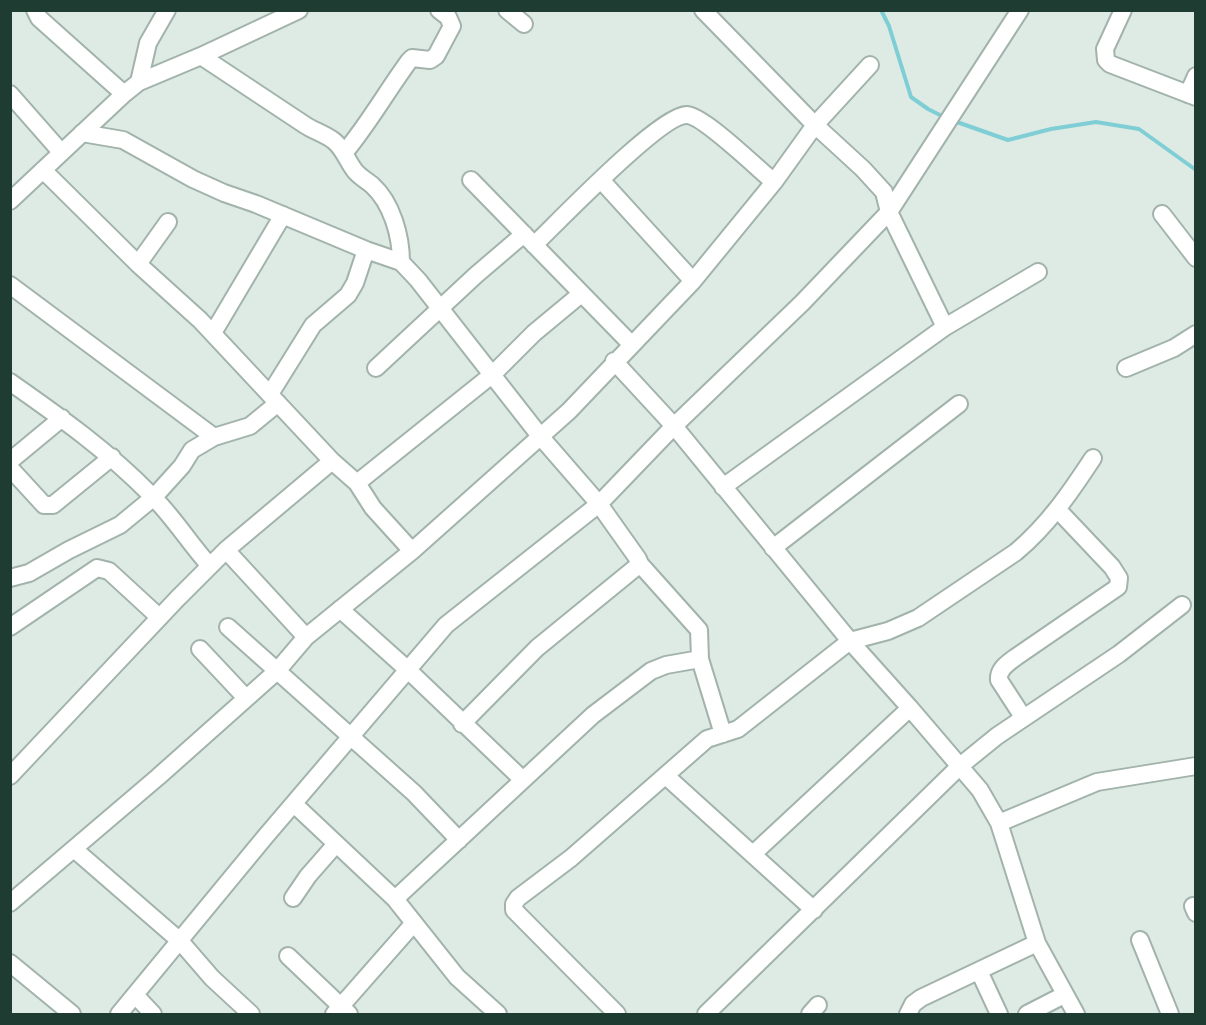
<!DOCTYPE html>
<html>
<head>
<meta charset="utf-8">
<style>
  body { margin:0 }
  #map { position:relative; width:1206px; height:1025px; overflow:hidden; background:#deebe4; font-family:"PT Sans",sans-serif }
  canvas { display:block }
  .frame { position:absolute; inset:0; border:12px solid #1e3c32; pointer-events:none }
</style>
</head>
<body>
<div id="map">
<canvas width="1206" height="1025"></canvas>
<div class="frame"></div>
</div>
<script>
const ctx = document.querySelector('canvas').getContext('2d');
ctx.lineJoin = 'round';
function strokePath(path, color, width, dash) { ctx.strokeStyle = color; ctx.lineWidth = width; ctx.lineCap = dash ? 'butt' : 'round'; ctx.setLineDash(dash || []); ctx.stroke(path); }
const stream = new Path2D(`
  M 881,10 L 889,26 L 911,97 L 928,109 L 944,117
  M 954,121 L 1008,140 L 1051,129 L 1096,122 L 1139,129 L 1196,170`);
const minor = new Path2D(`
  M 35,10 L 39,18 L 124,94
  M 507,10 L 524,24
  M 703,10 L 815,125 L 863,169 L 884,192 L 889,212 L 945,327
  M 1123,10 L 1105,49 L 1106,60 L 1110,64 L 1196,97
  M 201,56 C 236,79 270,102 305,125 C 314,131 325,134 334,141 C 344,149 347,161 355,171 C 360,177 366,180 372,185 C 392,203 401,236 401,262
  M 139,82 L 148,43 L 167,10
  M 10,94 L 61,152
  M 1188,94 L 1196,76
  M 82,133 L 123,140 L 193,179 L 224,193 L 256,204 L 366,250 L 401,262 L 418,280 L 540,436 L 599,504 L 638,559 L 640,564 L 537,648 L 462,724
  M 345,152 C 369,123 387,91 409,61 L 412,58 L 430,60 L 436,56 L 452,26 L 448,17 L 439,10
  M 43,170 L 138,264 L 200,320 L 332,461 L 357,483 L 373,508 L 412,551
  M 471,180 L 631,344
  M 601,180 L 693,281
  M 10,201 L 124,94 L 139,82 L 201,56 L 299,10
  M 1162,214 L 1196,258
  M 534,245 C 558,222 661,114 687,115 C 704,116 758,169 774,182
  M 138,264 L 168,222
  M 10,285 L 214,437
  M 213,333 L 283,215
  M 614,361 L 674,426 L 850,641 L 910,708 L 980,790 L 999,823 L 1037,943 L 1076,1014
  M 376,368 L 476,275 L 524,234
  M 1126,368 L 1174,348 L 1196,334
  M 10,382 C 60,417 108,451 151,495 C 173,516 189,543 210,566
  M 270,394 L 313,325 L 348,295 L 355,283 L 366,250
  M 10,461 L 62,418
  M 10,468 L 44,505 L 53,505 L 112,457
  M 357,483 L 493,374 L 534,333 L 581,294
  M 723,487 L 945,327 L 1038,272
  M 773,548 L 959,404
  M 226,550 L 306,637
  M 640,564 L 699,630 L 700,659
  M 10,578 L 29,573 L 69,550 L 120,525 L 154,497 L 182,466 L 192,450 L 214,437 L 250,426 L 278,403
  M 340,609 L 408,670 L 523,780
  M 10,627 L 97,568 L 109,571 L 159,617
  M 228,627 L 414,793 L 459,840
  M 200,649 L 246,698
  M 1023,717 L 999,680 C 998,669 1008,663 1016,657 L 1118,587 L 1119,578 L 1112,567 L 1058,510
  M 10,776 L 177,599 L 226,550 L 332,461
  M 666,776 L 814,910
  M 294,804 L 395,899 L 457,977 L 498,1014
  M 999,823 L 1097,782 L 1196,766
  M 74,849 L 180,941 L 212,978 L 251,1014
  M 753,854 L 910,708
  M 293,898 L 308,876 L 336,844
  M 395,899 L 593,715 L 651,671 L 666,665 L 700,659 L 723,734
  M 10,903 L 158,777 L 277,671 L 306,637 L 412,551 L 569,411 L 693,281 L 774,182 L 815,125 L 870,65
  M 1193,906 L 1196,913
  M 1140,940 L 1170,1014
  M 288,956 L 349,1014
  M 10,963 L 72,1014
  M 979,971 L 999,1014
  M 136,996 L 153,1014
  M 119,1014 L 265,837 L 446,625 L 599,504 L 674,426 L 802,303 L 889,212 L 1020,10
  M 334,1014 L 414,923
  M 617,1014 L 514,910 L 514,904 L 518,898 L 571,858 L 707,739 L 738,729 L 850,641 L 888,631 L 918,618 L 1016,552 C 1048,525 1070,493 1093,458
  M 706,1014 L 960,766 L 997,736 L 1119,654 L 1182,605
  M 810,1014 L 818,1005
  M 908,1014 L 913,1004 L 921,998 L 1037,943
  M 1027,1014 L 1064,995`);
strokePath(stream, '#80ced5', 4);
strokePath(minor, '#a1b3ab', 20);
strokePath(minor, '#fff', 16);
</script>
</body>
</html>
